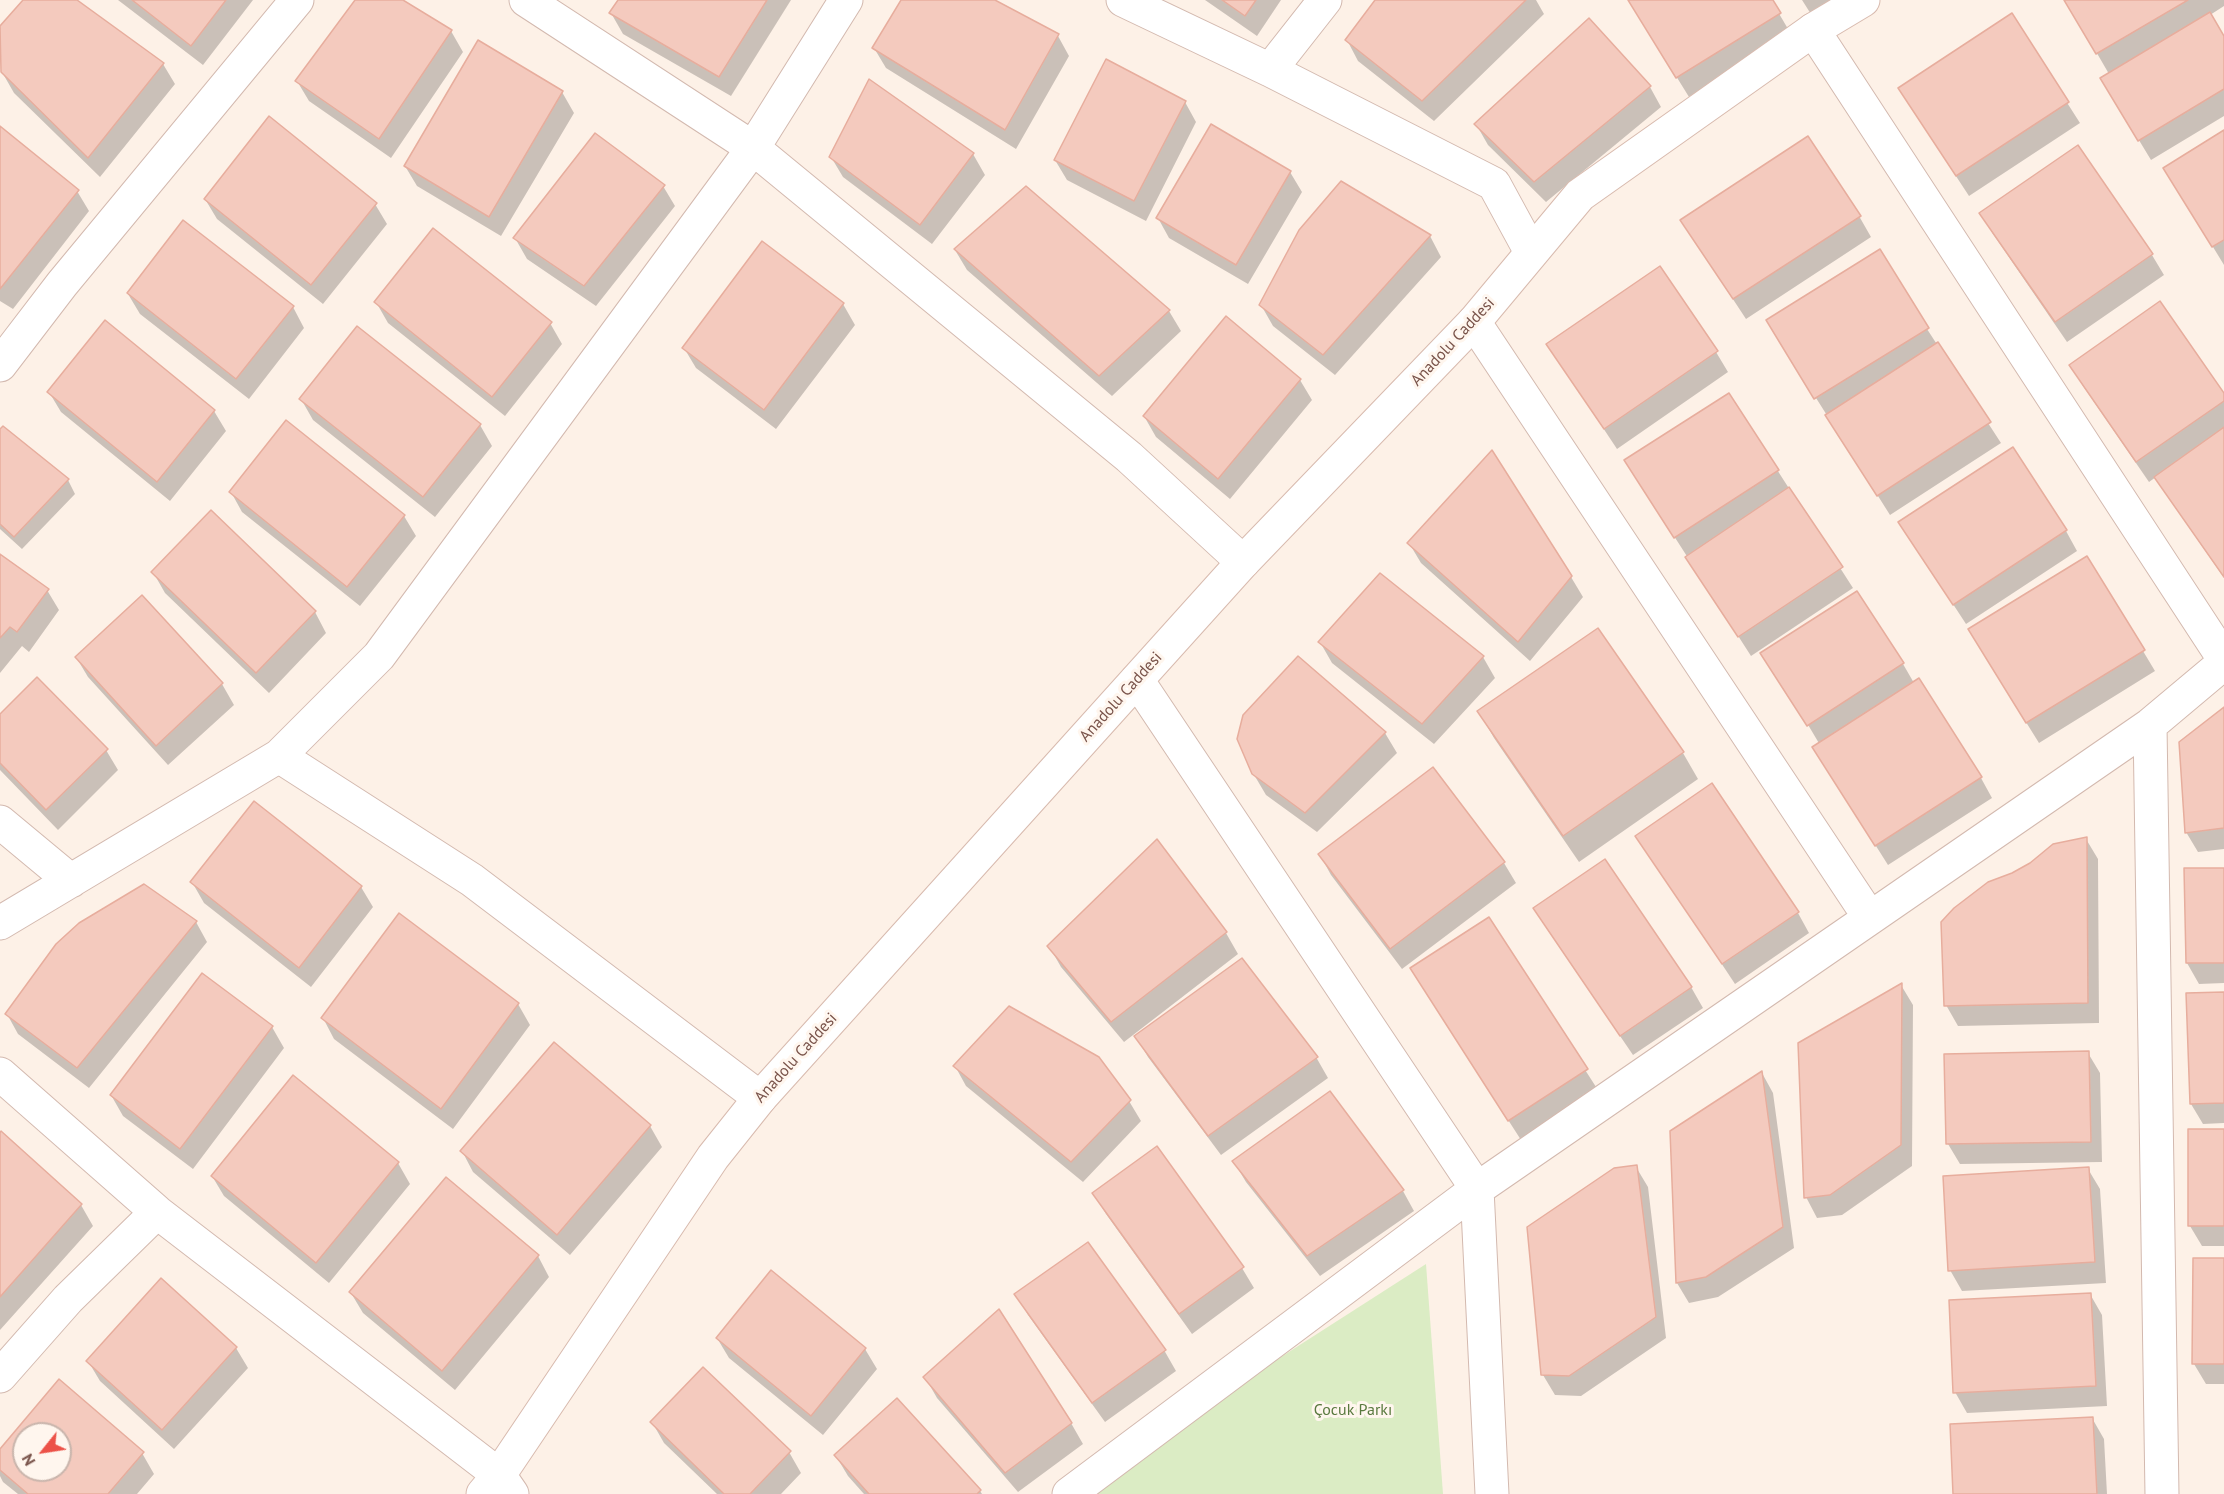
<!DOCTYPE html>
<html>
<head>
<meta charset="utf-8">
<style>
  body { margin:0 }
  #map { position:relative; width:2224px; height:1494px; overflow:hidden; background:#fdf1e7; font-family:"PT Sans",sans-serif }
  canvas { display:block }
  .north { position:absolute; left:12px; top:1422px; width:60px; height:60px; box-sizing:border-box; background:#fff6ee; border:2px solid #c9b5ac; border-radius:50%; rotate:240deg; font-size:16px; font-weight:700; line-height:24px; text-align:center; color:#79534a }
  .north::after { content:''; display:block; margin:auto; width:21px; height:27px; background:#ec5248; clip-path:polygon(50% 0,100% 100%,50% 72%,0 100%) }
</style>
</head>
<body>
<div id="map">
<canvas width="2224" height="1494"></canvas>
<div class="north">N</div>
</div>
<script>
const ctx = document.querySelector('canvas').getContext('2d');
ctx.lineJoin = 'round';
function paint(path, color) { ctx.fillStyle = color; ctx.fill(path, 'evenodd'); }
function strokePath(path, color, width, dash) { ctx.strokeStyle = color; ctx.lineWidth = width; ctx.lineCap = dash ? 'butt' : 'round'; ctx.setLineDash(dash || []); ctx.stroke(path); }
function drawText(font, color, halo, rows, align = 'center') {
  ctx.font = font + ' "PT Sans",sans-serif'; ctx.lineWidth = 6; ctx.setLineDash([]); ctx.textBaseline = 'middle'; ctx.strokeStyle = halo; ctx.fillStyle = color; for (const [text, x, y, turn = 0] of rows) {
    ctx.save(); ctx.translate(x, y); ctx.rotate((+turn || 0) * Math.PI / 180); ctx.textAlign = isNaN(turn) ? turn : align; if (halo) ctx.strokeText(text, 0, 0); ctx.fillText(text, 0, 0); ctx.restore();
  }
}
const green = new Path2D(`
  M 1426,1264 L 1443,1494 L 1090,1494 L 1228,1391 Z`);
const shadow = new Path2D(`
  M 25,0 L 75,0 L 163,64 L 175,84 L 100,177 L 14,93 L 2,72 L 0,29 Z
  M 118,0 L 253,0 L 203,65 Z
  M 357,0 L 400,0 L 451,31 L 463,52 L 391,158 L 309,101 L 297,81 Z
  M 619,0 L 791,0 L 731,96 L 623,34 L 611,13 Z
  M 903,0 L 991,0 L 1058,36 L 1069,56 L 1016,149 L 886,68 L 874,48 Z
  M 1205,0 L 1281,0 L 1257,36 Z
  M 1377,0 L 1536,0 L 1544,14 L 1434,121 L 1358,61 L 1347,40 Z
  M 1629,0 L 1771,0 L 1791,34 L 1689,97 Z
  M 1802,0 L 1852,0 L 1816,22 Z
  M 2066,0 L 2224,0 L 2224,6 L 2210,15 L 2224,39 L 2224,116 L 2151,160 L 2114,99 L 2109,74 Z
  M 2011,15 L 2080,123 L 1969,196 L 1912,109 Z
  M 870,81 L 973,154 L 985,175 L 932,244 L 843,177 L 831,157 Z
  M 1650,87 L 1661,107 L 1546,202 L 1488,145 L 1476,124 Z
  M 562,92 L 574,113 L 501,236 L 417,186 L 405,166 Z
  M 1185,102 L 1196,122 L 1146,221 L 1067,180 L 1055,160 Z
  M 0,128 L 77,191 L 89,211 L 13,309 L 0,301 Z
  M 2224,131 L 2224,265 L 2177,188 Z
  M 2077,147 L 2152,255 L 2164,275 L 2067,342 L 1993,234 L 1981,213 Z
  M 1290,172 L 1302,192 L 1248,284 L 1169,238 L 1158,218 Z
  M 663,186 L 675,206 L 596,306 L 527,259 L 515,238 Z
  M 1026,188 L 1169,311 L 1181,331 L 1112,396 L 967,270 L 955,250 Z
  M 205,199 L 375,204 L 387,224 L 323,304 L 217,219 Z
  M 1859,216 L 1871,237 L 1746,319 L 1694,240 Z
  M 1430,236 L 1441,257 L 1335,375 L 1273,326 L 1261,305 Z
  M 763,243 L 843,304 L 855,325 L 776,429 L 696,368 L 684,348 Z
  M 128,294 L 293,307 L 304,328 L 249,399 L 140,314 Z
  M 376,302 L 550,323 L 562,344 L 505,416 L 388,323 Z
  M 1927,329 L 2001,443 L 1890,515 L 1780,341 Z
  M 1548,345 L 1716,352 L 1728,372 L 1617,449 Z
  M 2071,365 L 2224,395 L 2224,578 L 2168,497 L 2156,477 L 2149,482 L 2083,386 Z
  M 1300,380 L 1312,400 L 1230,499 L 1156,437 L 1144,416 Z
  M 49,392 L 214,411 L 226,431 L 170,501 L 61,412 Z
  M 1729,395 L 1853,588 L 1751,656 L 1638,480 Z
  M 301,399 L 480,425 L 492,446 L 435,517 L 313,420 Z
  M 0,432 L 68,480 L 75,494 L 22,549 L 0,529 Z
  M 231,492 L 404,516 L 416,536 L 360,606 L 242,512 Z
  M 1900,523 L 2066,531 L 2077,551 L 1966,624 Z
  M 1409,543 L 1571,577 L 1583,597 L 1530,661 L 1421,563 Z
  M 0,556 L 47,590 L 59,610 L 29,652 L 22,646 L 0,673 Z
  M 153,572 L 315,612 L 326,633 L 269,693 L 165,593 Z
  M 1380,575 L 1483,657 L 1495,678 L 1434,744 L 1332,663 L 1320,642 Z
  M 142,597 L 222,684 L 234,705 L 168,765 L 88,677 L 76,657 Z
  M 1981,650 L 2143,651 L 2155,671 L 2039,743 Z
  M 1298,658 L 1385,733 L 1397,753 L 1317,832 L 1266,795 L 1253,773 Z
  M 1903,664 L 1914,683 L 1981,778 L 1992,798 L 1888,865 L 1826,767 L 1820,745 L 1804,718 Z
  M 2224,709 L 2224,849 L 2198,852 L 2186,832 Z
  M 1479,712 L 1683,753 L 1698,779 L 1579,862 L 1494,738 Z
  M 0,716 L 106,750 L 118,770 L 58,830 L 0,770 Z
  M 1637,836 L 1798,913 L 1809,933 L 1735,984 Z
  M 2086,839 L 2098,859 L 2099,1023 L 1958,1026 L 1946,1005 L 2013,874 Z
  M 1157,841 L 1226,933 L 1238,954 L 1124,1042 L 1061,967 L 1049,946 Z
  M 1320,855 L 1504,863 L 1516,883 L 1402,969 L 1331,875 Z
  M 2224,869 L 2224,983 L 2199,984 L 2187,963 L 2186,870 Z
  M 192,882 L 361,887 L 373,907 L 311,987 L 204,903 Z
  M 1535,909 L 1691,987 L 1703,1008 L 1633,1055 L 1547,929 Z
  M 400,915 L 518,1004 L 530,1025 L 453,1129 L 334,1039 L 323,1018 Z
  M 1488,919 L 1598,1090 L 1521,1140 L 1424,989 Z
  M 196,922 L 207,942 L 89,1088 L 18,1034 L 7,1014 Z
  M 1901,985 L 1913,1005 L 1912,1166 L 1842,1215 L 1817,1218 L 1806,1197 Z
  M 2224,993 L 2224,1123 L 2203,1124 L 2191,1104 Z
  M 272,1027 L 284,1048 L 193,1169 L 123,1116 L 111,1095 Z
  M 1136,1037 L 1316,1057 L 1328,1078 L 1221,1155 L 1148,1057 Z
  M 554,1044 L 650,1126 L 662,1147 L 570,1255 L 473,1172 L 462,1151 Z
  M 2088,1053 L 2100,1073 L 2102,1162 L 1960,1164 L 1948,1144 Z
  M 955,1066 L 1129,1101 L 1141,1121 L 1083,1182 L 966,1086 Z
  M 1762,1073 L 1773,1093 L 1794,1248 L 1718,1297 L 1689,1303 L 1677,1283 Z
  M 2224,1130 L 2224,1246 L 2202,1246 L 2190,1226 Z
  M 0,1135 L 81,1205 L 93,1226 L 0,1330 Z
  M 1234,1162 L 1403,1191 L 1414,1211 L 1320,1276 L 1246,1182 Z
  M 398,1163 L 410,1184 L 329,1283 L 224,1196 L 212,1176 Z
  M 1636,1167 L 1648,1187 L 1666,1338 L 1581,1396 L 1555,1395 L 1543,1375 Z
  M 2088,1169 L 2100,1189 L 2106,1283 L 1962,1291 L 1950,1270 Z
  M 1094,1194 L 1242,1268 L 1254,1288 L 1192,1334 L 1106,1214 Z
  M 538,1256 L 549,1277 L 455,1390 L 363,1313 L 351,1293 Z
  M 2224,1259 L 2224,1384 L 2206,1384 L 2194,1364 Z
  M 1016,1294 L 1164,1350 L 1176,1371 L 1105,1422 L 1028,1315 Z
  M 2090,1294 L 2102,1315 L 2107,1406 L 1967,1413 L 1955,1392 Z
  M 717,1338 L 865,1349 L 877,1369 L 823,1435 L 729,1358 Z
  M 236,1348 L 248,1368 L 174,1449 L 100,1381 L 88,1361 Z
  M 925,1377 L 1071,1423 L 1083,1444 L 1018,1492 L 937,1398 Z
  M 60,1381 L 142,1453 L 154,1474 L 137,1494 L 18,1494 L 3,1482 L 0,1476 L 0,1451 ZM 24,1434 L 60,1434 L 60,1470 L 24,1470 Z
  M 897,1400 L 980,1491 L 982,1494 L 864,1494 L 848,1476 L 836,1456 Z
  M 2092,1418 L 2104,1439 L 2107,1494 L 1955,1494 Z
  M 652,1422 L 789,1452 L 801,1473 L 781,1494 L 717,1494 L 664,1443 Z`);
const building = new Path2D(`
  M 23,0 L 77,0 L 164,63 L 88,158 L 1,72 L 0,26 Z
  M 132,0 L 226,0 L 191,46 Z
  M 355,0 L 403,0 L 452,30 L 379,139 L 295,81 Z
  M 618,0 L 767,0 L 719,77 L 609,13 Z
  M 901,0 L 995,0 L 1059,34 L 1005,130 L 872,48 Z
  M 1222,0 L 1256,0 L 1245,16 Z
  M 1375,0 L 1526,0 L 1422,101 L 1345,40 Z
  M 1628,0 L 1773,0 L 1781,13 L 1676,78 Z
  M 2064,0 L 2188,0 L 2096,54 Z
  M 2210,12 L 2224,36 L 2224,89 L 2138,141 L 2100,78 Z
  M 2012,13 L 2069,102 L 1956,176 L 1898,88 Z
  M 1589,18 L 1651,86 L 1534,182 L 1474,124 Z
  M 478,40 L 563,91 L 489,217 L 404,166 Z
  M 1106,59 L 1186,101 L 1134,201 L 1054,160 Z
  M 869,79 L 974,153 L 920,225 L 829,157 Z
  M 269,116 L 377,203 L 311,285 L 204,199 Z
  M 1211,124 L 1291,171 L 1236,265 L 1156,218 Z
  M 0,126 L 79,190 L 0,289 Z
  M 2224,130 L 2224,240 L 2212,247 L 2163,168 Z
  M 595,133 L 665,185 L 584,286 L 513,238 Z
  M 1808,136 L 1861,216 L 1733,299 L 1680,220 Z
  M 2078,145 L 2153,254 L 2055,322 L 1979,213 Z
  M 1341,181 L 1431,235 L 1323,355 L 1259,305 L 1299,230 Z
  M 1026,186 L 1170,310 L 1099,376 L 954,249 Z
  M 183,220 L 294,306 L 236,379 L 127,293 Z
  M 433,228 L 552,322 L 492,397 L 374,302 Z
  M 762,241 L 844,303 L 764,410 L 682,348 Z
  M 1880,249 L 1929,328 L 1814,399 L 1766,320 Z
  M 1660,266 L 1718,351 L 1604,429 L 1546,344 Z
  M 2160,301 L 2224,393 L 2224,401 L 2136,462 L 2069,365 Z
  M 1226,316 L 1301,379 L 1218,479 L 1143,416 Z
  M 105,320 L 215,410 L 157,482 L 47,392 Z
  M 357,326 L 481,424 L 423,497 L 299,399 Z
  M 1938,342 L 1991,422 L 1877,496 L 1825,415 Z
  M 1729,393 L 1779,470 L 1674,538 L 1624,460 Z
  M 286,420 L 405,515 L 347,587 L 229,492 Z
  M 3,426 L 69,479 L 14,537 L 0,524 L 0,429 Z
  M 2224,427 L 2224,577 L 2154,477 Z
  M 2013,447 L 2067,530 L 1953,605 L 1898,522 Z
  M 1492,450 L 1572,576 L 1518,642 L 1407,543 Z
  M 1789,487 L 1843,567 L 1738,637 L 1685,557 Z
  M 211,510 L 316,611 L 256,673 L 151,572 Z
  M 0,554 L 49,589 L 17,632 L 10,627 L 0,638 Z
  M 2087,556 L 2145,650 L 2026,723 L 1968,629 Z
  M 1380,573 L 1484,656 L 1422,724 L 1318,642 Z
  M 1857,591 L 1904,663 L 1807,726 L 1760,653 Z
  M 142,595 L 223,683 L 156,746 L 75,657 Z
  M 1598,628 L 1684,752 L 1563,836 L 1477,711 Z
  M 1298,656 L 1386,732 L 1305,813 L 1252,774 L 1237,739 L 1243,715 Z
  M 37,677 L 108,749 L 46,810 L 0,763 L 0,714 Z
  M 1919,678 L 1982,777 L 1875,846 L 1812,747 Z
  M 2224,707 L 2224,828 L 2185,833 L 2179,742 Z
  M 1433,767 L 1505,862 L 1390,949 L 1318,854 Z
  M 1712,783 L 1799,912 L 1722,964 L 1635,836 Z
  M 254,801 L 362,886 L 299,968 L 190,882 Z
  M 2087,837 L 2088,1003 L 1944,1006 L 1941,922 L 1954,908 L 1988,882 L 2012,873 L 2030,863 L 2053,844 Z
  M 1157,839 L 1227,932 L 1111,1022 L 1047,946 Z
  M 1605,859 L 1692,987 L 1620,1036 L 1533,908 Z
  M 2184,868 L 2224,868 L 2224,963 L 2186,963 Z
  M 144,884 L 197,921 L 77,1068 L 5,1014 L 56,944 L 79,923 Z
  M 399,913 L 519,1003 L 441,1109 L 321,1018 Z
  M 1489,917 L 1588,1069 L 1508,1121 L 1410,968 Z
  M 1242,958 L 1318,1057 L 1208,1136 L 1134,1036 Z
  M 202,973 L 273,1026 L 180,1149 L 110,1095 Z
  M 1902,983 L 1901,1145 L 1830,1195 L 1804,1198 L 1798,1043 Z
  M 2224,992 L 2224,1103 L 2190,1104 L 2186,993 Z
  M 1009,1006 L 1099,1057 L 1131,1100 L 1071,1162 L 953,1066 Z
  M 554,1042 L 651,1125 L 557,1235 L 460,1151 Z
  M 2089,1051 L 2091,1142 L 1946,1144 L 1944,1054 Z
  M 1762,1071 L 1783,1227 L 1706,1277 L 1676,1283 L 1670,1131 Z
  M 293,1075 L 399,1162 L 316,1263 L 211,1176 Z
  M 1330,1091 L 1404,1190 L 1307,1256 L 1232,1161 Z
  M 2188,1129 L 2224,1129 L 2224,1226 L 2188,1226 Z
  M 1,1131 L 82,1204 L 0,1297 L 0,1133 Z
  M 1157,1146 L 1244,1267 L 1179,1314 L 1092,1193 Z
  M 1637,1165 L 1656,1317 L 1569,1376 L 1541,1375 L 1527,1227 L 1614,1168 Z
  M 2089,1167 L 2095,1262 L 1948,1271 L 1943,1176 Z
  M 446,1177 L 539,1255 L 442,1371 L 349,1292 Z
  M 1088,1242 L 1166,1350 L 1092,1403 L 1014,1294 Z
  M 2193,1258 L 2224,1258 L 2224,1364 L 2192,1364 Z
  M 771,1270 L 866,1348 L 811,1416 L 716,1338 Z
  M 161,1278 L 237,1347 L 162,1430 L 86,1361 Z
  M 2091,1293 L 2096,1386 L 1953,1393 L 1949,1300 Z
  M 999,1309 L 1072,1423 L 1005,1473 L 923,1377 Z
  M 703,1367 L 791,1451 L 750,1494 L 724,1494 L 650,1422 Z
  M 59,1379 L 144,1452 L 108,1494 L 28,1494 L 0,1470 L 0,1449 ZM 24,1434 L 60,1434 L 60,1470 L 24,1470 Z
  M 897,1398 L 981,1490 L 977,1494 L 869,1494 L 834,1455 Z
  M 2093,1417 L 2097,1494 L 1953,1494 L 1950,1424 Z`);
const street = new Path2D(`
  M 526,0 L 753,148 L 1129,457 L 1243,562
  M 1123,0 L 1270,70 L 1494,184 L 1531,252
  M 1813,30 L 2224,659
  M 1270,70 L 1325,0
  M 1474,322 L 1870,918
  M 0,365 L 62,284 L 297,0
  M 1137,680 L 1477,1189 L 1492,1494
  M 2150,725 L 2162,1494
  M 279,756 L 472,880 L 760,1098
  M 0,822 L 71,881
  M 0,923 L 279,756 L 379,656 L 753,148 L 846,0
  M 0,1074 L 157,1212 L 499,1475 L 512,1494
  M 0,1376 L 68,1299 L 157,1212
  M 1069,1494 L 1477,1189 L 2150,725 L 2224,663`);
const secondary = new Path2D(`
  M 483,1494 L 499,1475 L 713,1157 L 760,1098 L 1243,562 L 1474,322 L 1580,195 L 1813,30 L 1863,0`);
const streetNames = [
  ["Anadolu Caddesi",1453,342,-47],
  ["Anadolu Caddesi",1121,697,-48],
  ["Anadolu Caddesi",796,1058,-48]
];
const parkNames = [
  ["Çocuk Parkı",1353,1410]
];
paint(green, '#dbecc4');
paint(shadow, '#0003');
paint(building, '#f4cabe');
strokePath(building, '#e7ad9d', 1.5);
strokePath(street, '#d3b9af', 35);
strokePath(secondary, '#d8baae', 35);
strokePath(street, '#fff', 33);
strokePath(secondary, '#fff', 33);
drawText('16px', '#79534a', '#fff6ee', streetNames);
drawText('16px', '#59793e', '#fff6ee', parkNames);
</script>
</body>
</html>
